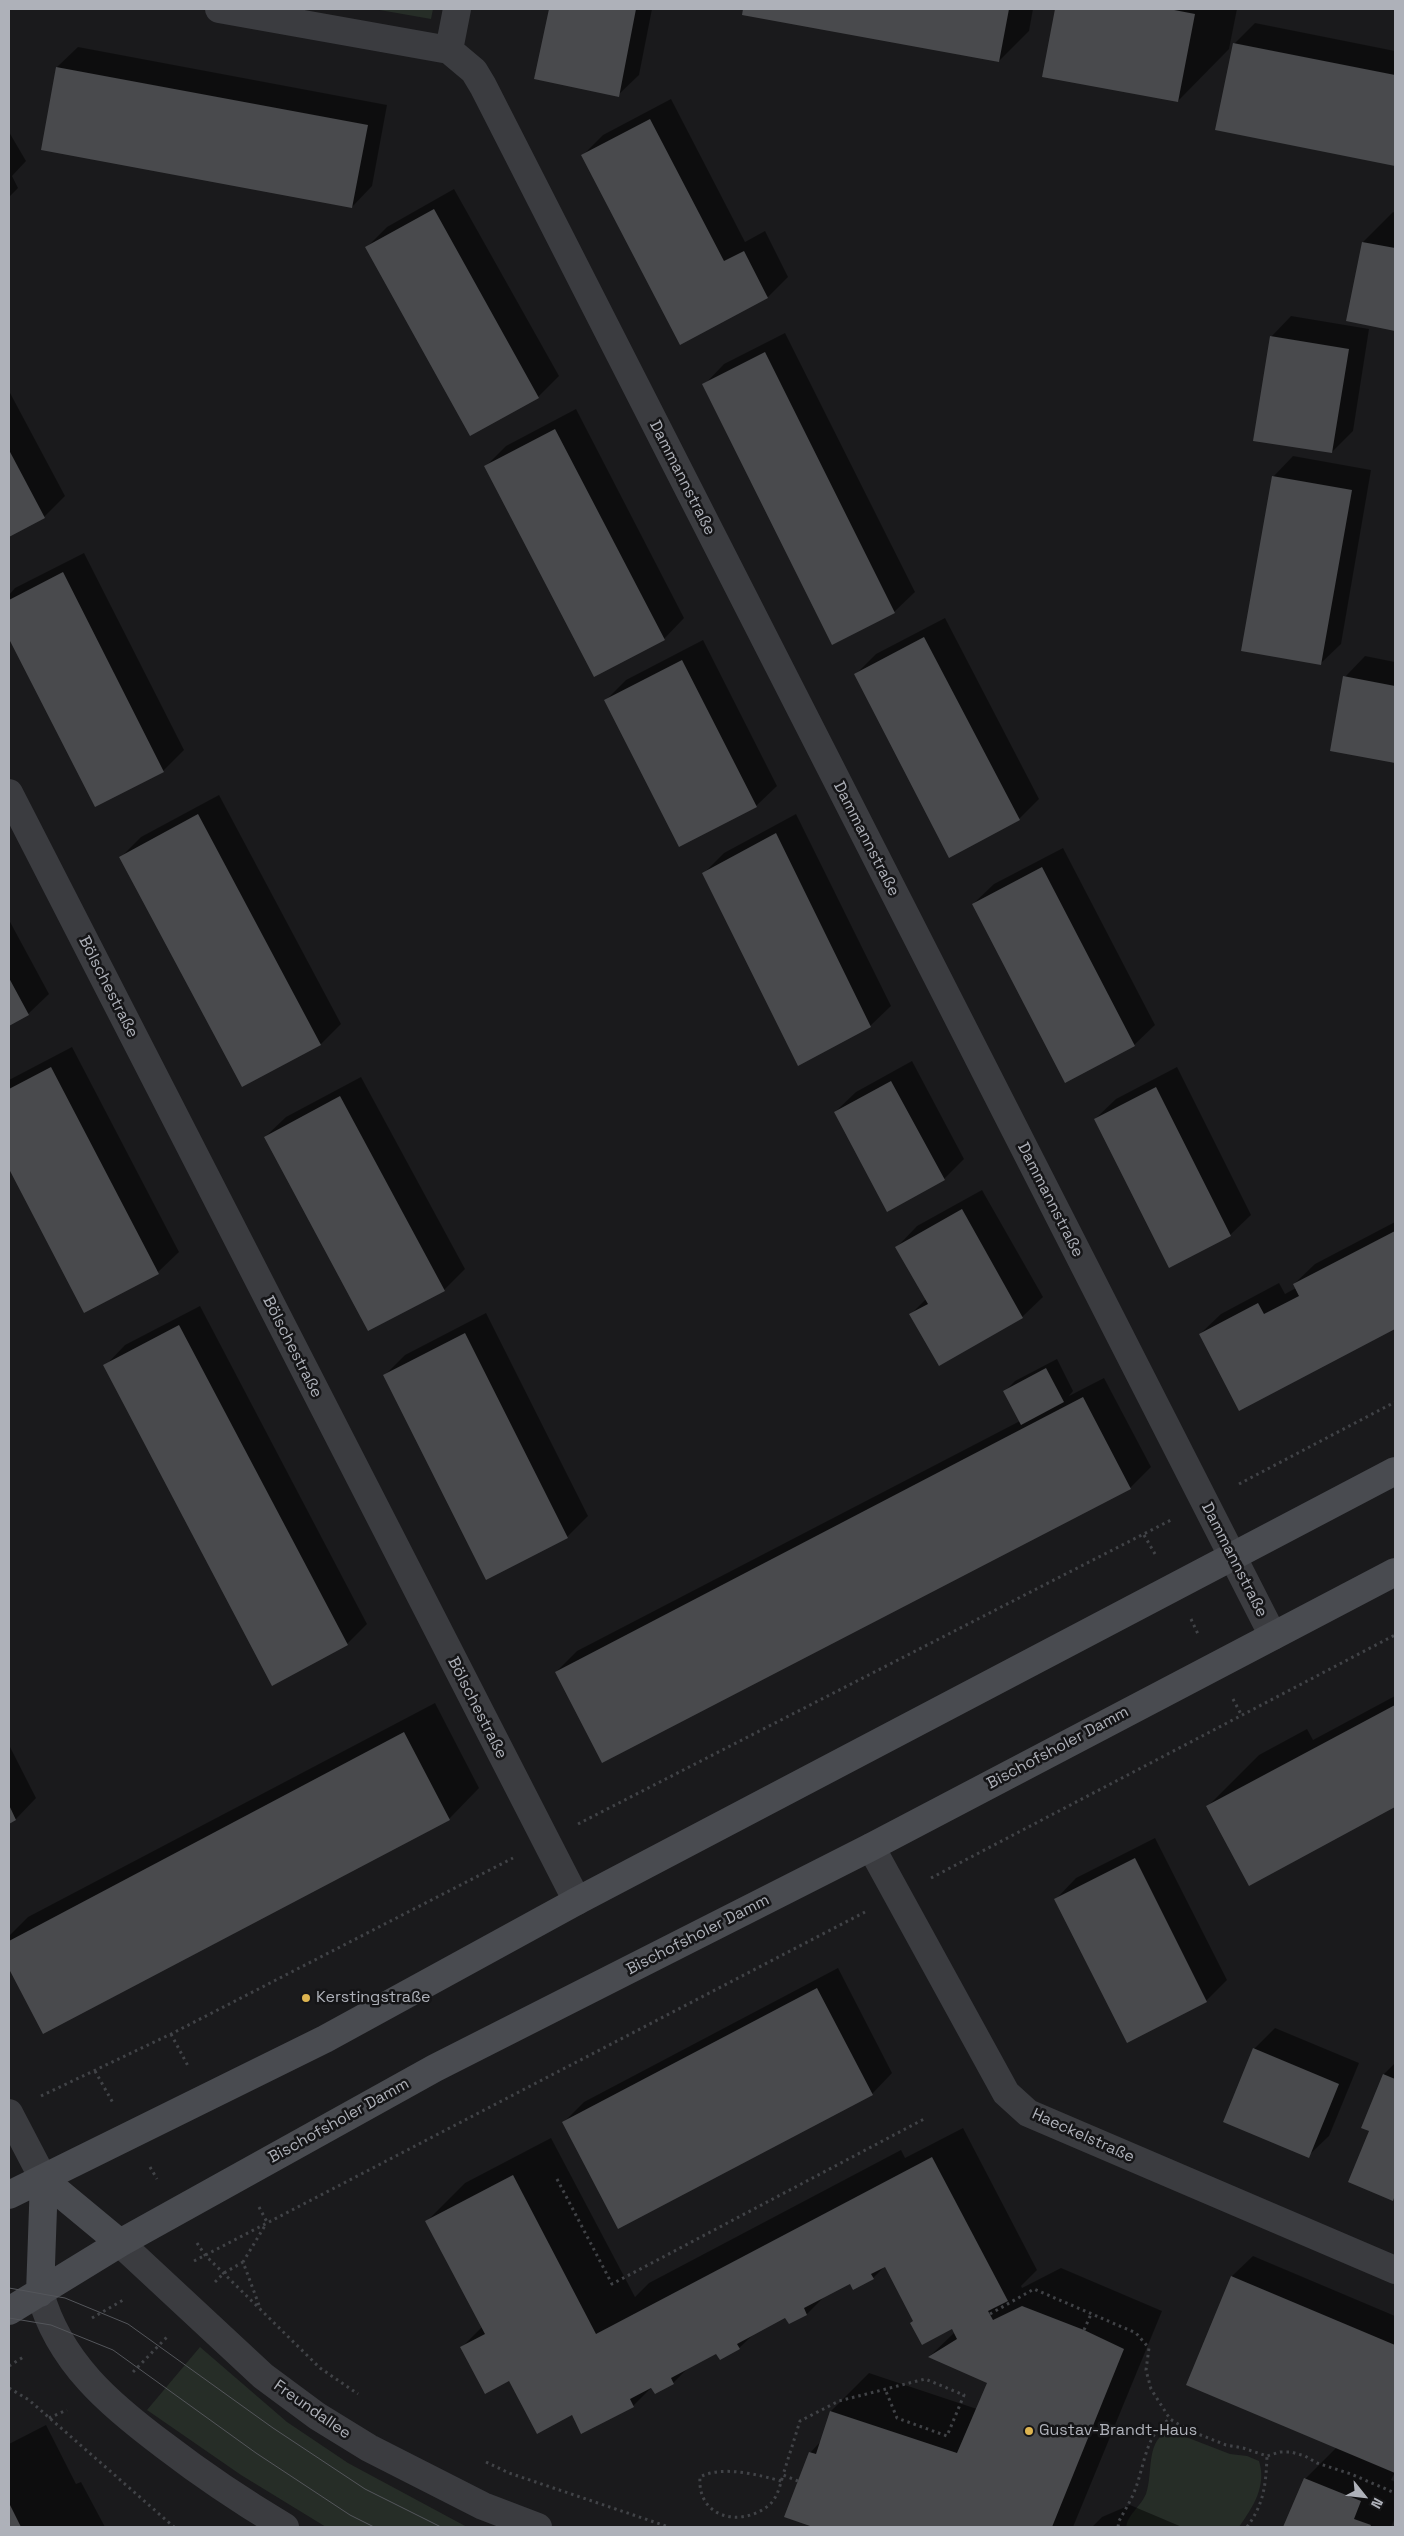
<!DOCTYPE html>
<html>
<head>
<meta charset="utf-8">
<style>
  body { margin:0 }
  #map { position:relative; width:1404px; height:2536px; overflow:hidden; background:#1a1a1c; font-family:"Space Grotesk",sans-serif }
  canvas { display:block }
  .frame { position:absolute; inset:0; border:10px solid #aeb1b9; pointer-events:none }
  .north { position:absolute; left:1339px; top:2471px; width:50px; height:50px; -webkit-text-stroke:4px #151517; paint-order:stroke; rotate:119deg; font-size:14px; font-weight:700; line-height:20px; text-align:center; color:#aeb1b9 }
  .north::after { content:''; display:block; margin:auto; width:18px; height:22px; background:#aeb1b9; clip-path:polygon(50% 0,100% 100%,50% 72%,0 100%) }
</style>
</head>
<body>
<div id="map">
<canvas width="1404" height="2536"></canvas>
<div class="frame"></div>
<div class="north">N</div>
</div>
<script>
const ctx = document.querySelector('canvas').getContext('2d');
ctx.lineJoin = 'round';
function paint(path, color) { ctx.fillStyle = color; ctx.fill(path, 'evenodd'); }
function strokePath(path, color, width, dash) { ctx.strokeStyle = color; ctx.lineWidth = width; ctx.lineCap = dash ? 'butt' : 'round'; ctx.setLineDash(dash || []); ctx.stroke(path); }
function drawText(font, color, halo, rows, align = 'center') {
  ctx.font = font + ' "Space Grotesk",sans-serif'; ctx.lineWidth = 5; ctx.setLineDash([]); ctx.textBaseline = 'middle'; ctx.strokeStyle = halo; ctx.fillStyle = color; for (const [text, x, y, turn = 0] of rows) {
    ctx.save(); ctx.translate(x, y); ctx.rotate((+turn || 0) * Math.PI / 180); ctx.textAlign = isNaN(turn) ? turn : align; if (halo) ctx.strokeText(text, 0, 0); ctx.fillText(text, 0, 0); ctx.restore();
  }
}
const green = new Path2D(`
  M 374,9 L 433,9 L 431,19 Z
  M 200,2347 L 287,2422 L 348,2463 L 467,2527 L 326,2527 L 241,2475 L 147,2410 Z
  M 1173,2429 L 1180,2431 L 1186,2437 L 1230,2454 L 1247,2456 L 1259,2461 C 1267,2486 1253,2507 1239,2527 L 1126,2527 C 1128,2514 1141,2506 1146,2494 C 1154,2471 1144,2438 1173,2429 Z`);
const shadow = new Path2D(`
  M 550,9 L 652,9 L 639,75 L 618,95 L 536,78 Z
  M 744,9 L 1033,9 L 1029,31 L 999,61 L 743,14 Z
  M 1056,9 L 1237,9 L 1229,49 L 1178,101 L 1044,76 Z
  M 1255,23 L 1395,51 L 1395,164 L 1217,129 L 1234,44 Z
  M 78,47 L 387,105 L 372,186 L 352,207 L 57,67 Z
  M 671,99 L 745,242 L 765,231 L 788,277 L 768,297 L 583,155 L 603,135 Z
  M 9,132 L 26,161 L 12,176 L 18,188 L 9,197 Z
  M 454,189 L 559,376 L 538,397 L 367,247 L 387,227 Z
  M 1393,212 L 1395,213 L 1395,329 L 1348,320 L 1363,242 Z
  M 1291,316 L 1369,329 L 1353,431 L 1332,452 L 1271,337 Z
  M 785,333 L 915,592 L 894,612 L 704,385 L 724,364 Z
  M 9,391 L 65,496 L 44,517 L 9,536 Z
  M 576,409 L 684,618 L 664,639 L 486,466 L 506,446 Z
  M 1293,456 L 1371,470 L 1341,644 L 1320,664 L 1273,477 Z
  M 84,553 L 184,750 L 163,771 L 95,805 L 9,637 L 9,595 L 15,588 Z
  M 945,618 L 1039,799 L 1019,819 L 855,675 L 876,654 Z
  M 703,640 L 777,786 L 756,806 L 605,701 L 626,680 Z
  M 1365,656 L 1395,662 L 1395,762 L 1331,750 L 1345,677 Z
  M 219,795 L 341,1024 L 321,1044 L 121,857 L 141,837 Z
  M 796,814 L 891,1006 L 870,1026 L 703,874 L 724,853 Z
  M 1063,848 L 1155,1025 L 1134,1045 L 973,904 L 994,884 Z
  M 9,920 L 49,994 L 28,1014 L 9,1025 Z
  M 72,1047 L 179,1252 L 158,1272 L 84,1311 L 9,1166 L 9,1080 Z
  M 912,1061 L 964,1159 L 944,1179 L 835,1112 L 856,1092 Z
  M 1177,1067 L 1251,1215 L 1230,1235 L 1095,1119 L 1116,1099 Z
  M 361,1077 L 465,1269 L 444,1290 L 369,1330 L 265,1137 L 286,1117 Z
  M 982,1190 L 1043,1297 L 1022,1317 L 911,1314 L 926,1299 L 897,1247 L 917,1226 Z
  M 1395,1222 L 1395,1328 L 1239,1409 L 1200,1334 L 1221,1314 L 1279,1283 L 1285,1294 L 1296,1288 L 1294,1284 L 1315,1264 Z
  M 200,1306 L 367,1624 L 347,1644 L 105,1366 L 125,1345 Z
  M 486,1313 L 588,1516 L 567,1537 L 384,1376 L 405,1355 Z
  M 1057,1359 L 1073,1391 L 1069,1396 L 1104,1378 L 1151,1467 L 1130,1488 L 556,1672 L 577,1651 L 1020,1421 L 1005,1391 L 1015,1381 Z
  M 1395,1696 L 1395,1805 L 1249,1884 L 1208,1806 L 1259,1755 L 1307,1729 L 1313,1740 Z
  M 435,1703 L 479,1788 L 449,1819 L 44,2032 L 9,1967 L 9,1936 L 28,1917 Z
  M 9,1745 L 36,1798 L 16,1819 L 9,1822 Z
  M 1155,1838 L 1227,1980 L 1206,2001 L 1127,2041 L 1056,1899 L 1076,1878 Z
  M 838,1968 L 892,2073 L 872,2094 L 564,2122 L 584,2102 Z
  M 1275,2028 L 1359,2063 L 1329,2136 L 1308,2156 L 1254,2049 Z
  M 1395,2063 L 1395,2197 L 1393,2199 L 1371,2130 L 1362,2127 L 1384,2074 Z
  M 963,2128 L 1037,2270 L 1021,2286 L 1022,2288 L 1061,2268 L 1162,2311 L 1073,2527 L 816,2527 L 786,2517 L 810,2453 L 821,2441 L 831,2411 L 869,2373 L 977,2409 L 989,2383 L 930,2356 L 955,2332 L 952,2328 L 914,2320 L 885,2266 L 873,2278 L 851,2282 L 826,2295 L 807,2314 L 786,2316 L 755,2333 L 739,2348 L 717,2352 L 688,2368 L 673,2383 L 652,2387 L 633,2406 L 572,2413 L 510,2379 L 462,2347 L 482,2327 L 427,2221 L 465,2183 L 551,2138 L 635,2297 L 649,2283 L 901,2150 L 905,2158 Z
  M 1253,2256 L 1395,2316 L 1395,2472 L 1391,2480 L 1395,2482 L 1395,2518 L 1391,2527 L 1284,2527 L 1305,2479 L 1337,2447 L 1188,2384 L 1232,2276 Z
  M 46,2425 L 76,2484 L 81,2482 L 105,2527 L 9,2527 L 9,2444 Z
  M 1130,2505 L 1182,2527 L 1092,2527 L 1102,2517 Z`);
const building = new Path2D(`
  M 549,9 L 636,9 L 619,97 L 534,79 Z
  M 743,9 L 1009,9 L 999,62 L 742,15 Z
  M 1055,9 L 1169,9 L 1195,14 L 1178,102 L 1042,77 Z
  M 1233,43 L 1395,75 L 1395,166 L 1215,130 Z
  M 56,67 L 368,125 L 352,208 L 41,150 Z
  M 650,119 L 724,261 L 744,251 L 768,298 L 680,345 L 581,155 Z
  M 434,209 L 539,398 L 470,436 L 365,247 Z
  M 1362,242 L 1395,248 L 1395,331 L 1346,321 Z
  M 1270,336 L 1349,349 L 1332,453 L 1253,441 Z
  M 765,352 L 895,613 L 832,645 L 702,384 Z
  M 555,429 L 665,640 L 594,677 L 484,466 Z
  M 9,450 L 45,518 L 9,537 Z
  M 1272,476 L 1352,490 L 1321,665 L 1241,651 Z
  M 63,572 L 164,772 L 95,807 L 9,639 L 9,600 Z
  M 924,637 L 1020,820 L 949,858 L 854,674 Z
  M 682,660 L 757,807 L 679,847 L 604,700 Z
  M 1343,676 L 1395,686 L 1395,763 L 1330,751 Z
  M 198,814 L 321,1045 L 242,1087 L 119,857 Z
  M 776,833 L 871,1027 L 798,1066 L 702,873 Z
  M 1042,867 L 1135,1046 L 1065,1083 L 972,904 Z
  M 9,978 L 29,1015 L 9,1026 Z
  M 51,1067 L 159,1274 L 84,1313 L 9,1169 L 9,1089 Z
  M 891,1081 L 945,1180 L 887,1212 L 834,1112 Z
  M 1156,1087 L 1231,1236 L 1169,1268 L 1094,1119 Z
  M 340,1096 L 445,1291 L 368,1331 L 264,1137 Z
  M 962,1209 L 1023,1318 L 939,1366 L 909,1314 L 928,1304 L 895,1247 Z
  M 1395,1231 L 1395,1329 L 1239,1411 L 1199,1334 L 1258,1303 L 1264,1314 L 1299,1296 L 1293,1284 Z
  M 179,1325 L 348,1645 L 272,1686 L 103,1365 Z
  M 465,1333 L 568,1538 L 486,1580 L 383,1375 Z
  M 1046,1368 L 1064,1402 L 1021,1425 L 1003,1391 Z
  M 1083,1397 L 1131,1489 L 602,1763 L 555,1672 Z
  M 1395,1705 L 1395,1807 L 1249,1886 L 1206,1806 Z
  M 404,1732 L 450,1820 L 43,2034 L 9,1969 L 9,1941 Z
  M 9,1805 L 16,1820 L 9,1824 Z
  M 1135,1858 L 1207,2002 L 1127,2043 L 1054,1899 Z
  M 817,1988 L 873,2095 L 618,2229 L 562,2122 Z
  M 1253,2048 L 1339,2084 L 1309,2158 L 1223,2122 Z
  M 1383,2074 L 1395,2079 L 1395,2195 L 1393,2201 L 1348,2182 L 1369,2131 L 1361,2128 Z
  M 932,2157 L 1008,2301 L 988,2311 L 993,2320 L 1022,2306 L 1084,2330 L 1124,2349 L 1052,2527 L 813,2527 L 784,2517 L 809,2452 L 816,2454 L 830,2411 L 957,2453 L 987,2383 L 928,2357 L 957,2339 L 952,2329 L 922,2345 L 910,2323 L 913,2321 L 885,2267 L 871,2274 L 874,2279 L 853,2290 L 850,2284 L 804,2308 L 807,2315 L 789,2324 L 785,2318 L 737,2344 L 740,2349 L 720,2360 L 716,2354 L 671,2378 L 674,2384 L 655,2394 L 651,2388 L 630,2399 L 634,2407 L 581,2434 L 572,2415 L 537,2434 L 509,2381 L 485,2394 L 460,2347 L 485,2334 L 425,2221 L 513,2175 L 596,2334 Z
  M 1231,2276 L 1395,2345 L 1395,2473 L 1186,2385 Z
  M 1304,2478 L 1361,2501 L 1354,2519 L 1371,2525 L 1370,2527 L 1283,2527 Z
  M 9,2503 L 21,2527 L 9,2527 Z`);
const path = new Path2D(`
  M 1239,1484 L 1395,1402
  M 1144,1535 L 1155,1554
  M 1191,1619 L 1198,1634
  M 1233,1699 L 1242,1716
  M 578,1824 L 1171,1520
  M 931,1878 L 1395,1635
  M 171,2034 L 188,2066
  M 95,2071 L 113,2103
  M 41,2096 L 171,2034 L 513,1858
  M 150,2167 L 157,2179
  M 557,2179 L 612,2284 L 926,2118
  M 259,2207 L 267,2222
  M 197,2243 L 205,2255 L 320,2368 L 358,2394
  M 194,2261 L 865,1912
  M 215,2282 L 224,2273 L 243,2262
  M 259,2305 L 243,2262 L 266,2224
  M 990,2314 L 1034,2289 L 1136,2333 L 1149,2348 L 1146,2370 L 1151,2389 L 1170,2419 L 1188,2430 L 1226,2445 L 1243,2448 L 1267,2456 L 1280,2452 L 1291,2452 L 1305,2456 L 1317,2463 L 1351,2474 L 1395,2493
  M 92,2318 L 125,2299
  M 1084,2330 L 1091,2314
  M 9,2366 L 25,2356
  M 133,2372 L 167,2337
  M 9,2388 L 29,2400 L 174,2527
  M 49,2418 L 67,2410
  M 486,2462 L 509,2473 L 669,2527
  M 781,2481 C 759,2475 722,2465 700,2477 C 697,2517 739,2528 768,2506 C 777,2499 780,2486 783,2475
  M 798,2481 L 783,2475 L 800,2421 L 839,2401 L 925,2379 L 964,2395 L 947,2436 L 897,2418 L 885,2389
  M 1118,2527 L 1119,2521 C 1125,2510 1132,2499 1136,2487 C 1145,2463 1146,2433 1170,2419
  M 1247,2527 C 1264,2504 1266,2484 1267,2456`);
const street = new Path2D(`
  M 219,9 L 449,50 L 457,9
  M 449,50 L 474,71 L 483,86 L 1273,1636
  M 9,793 L 577,1901
  M 871,1847 L 1006,2093 L 1028,2113 L 1395,2270
  M 9,2113 L 44,2180
  M 120,2243 L 263,2376 L 317,2416 L 369,2448 L 483,2506 L 538,2527
  M 40,2293 C 59,2362 110,2405 165,2446 C 204,2476 243,2502 285,2527`);
const secondary = new Path2D(`
  M 44,2180 L 120,2243
  M 9,2195 L 325,2039 L 577,1901 L 1395,1471
  M 40,2293 L 44,2180
  M 9,2311 L 120,2243 L 435,2068 L 871,1847 L 1395,1572`);
const tram = new Path2D(`
  M 9,2288 L 65,2298 L 128,2324 L 273,2428 L 365,2489 L 441,2527
  M 9,2318 L 51,2325 L 113,2350 L 256,2453 L 350,2515 L 374,2527`);
const markers = [
  [306,1998,5,"#ddb450"],
  [1029,2431,5,"#ddb450"]
];
const streetNames = [
  ["Dammannstraße",682,478,63],
  ["Dammannstraße",866,839,63],
  ["Bölschestraße",108,987,63],
  ["Dammannstraße",1050,1200,63],
  ["Bölschestraße",292,1347,63],
  ["Dammannstraße",1234,1560,63],
  ["Bölschestraße",477,1708,63],
  ["Bischofsholer Damm",1058,1748,-28],
  ["Bischofsholer Damm",698,1935,-27],
  ["Bischofsholer Damm",339,2121,-29],
  ["Haeckelstraße",1083,2136,24],
  ["Freundallee",312,2410,35]
];
const poiNames = [
  ["Kerstingstraße",316,1998],
  ["Gustav-Brandt-Haus",1039,2431]
];
paint(green, '#262d27');
paint(shadow, '#0007');
paint(building, '#494a4d');
strokePath(path, '#414347', 3, [2.5, 4]);
strokePath(street, '#3b3c40', 28);
strokePath(secondary, '#494b50', 28);
strokePath(tram, '#54565b', 1);
for (const [x, y, r, color] of markers) { const dot = new Path2D(); dot.arc(x, y, r, 0, 2 * Math.PI); ctx.fillStyle = color; ctx.fill(dot); strokePath(dot, '#151517', 2); }
drawText('16px', '#aeb1b9', '#151517', streetNames);
drawText('16px', '#aeb1b9', '#151517', poiNames, 'left');
</script>
</body>
</html>
